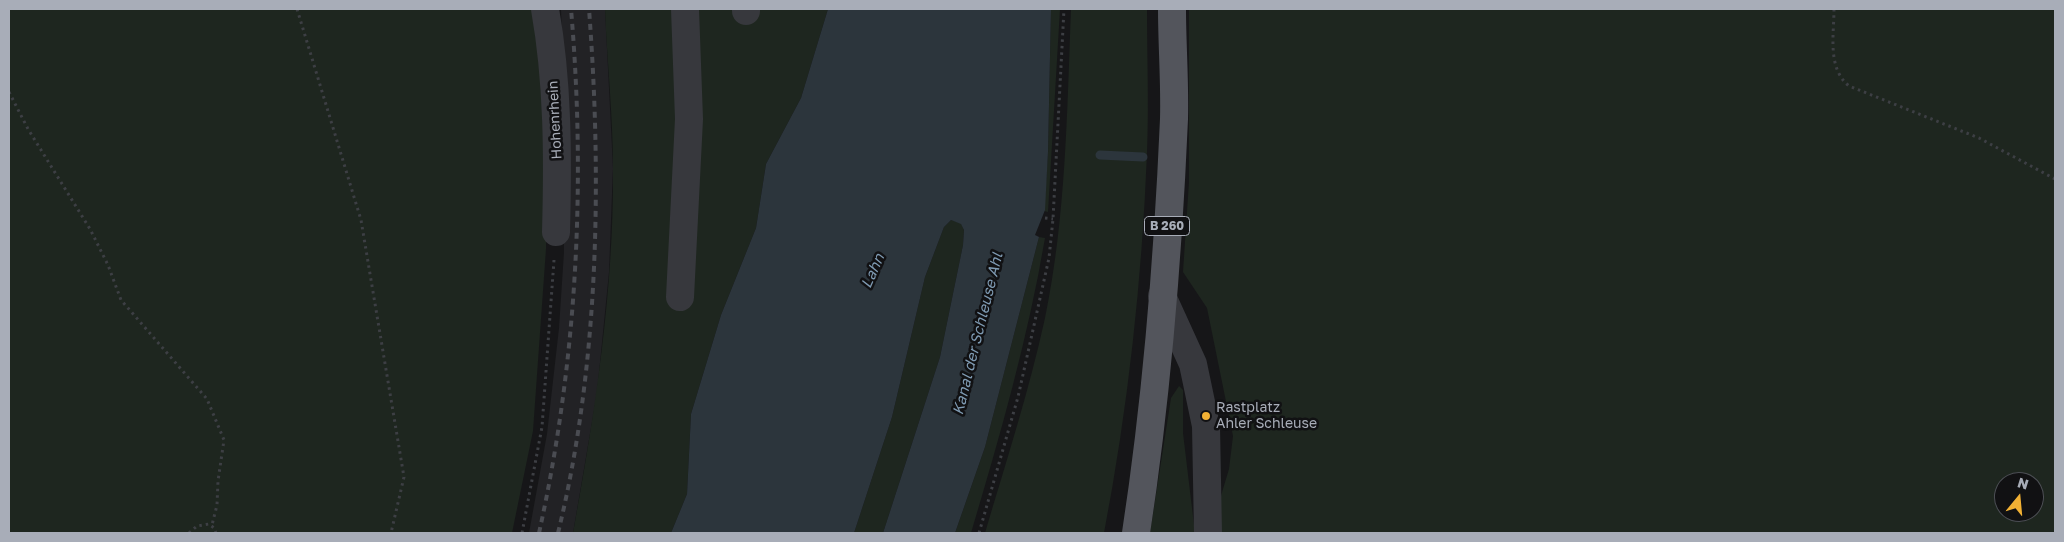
<!DOCTYPE html>
<html>
<head>
<meta charset="utf-8">
<style>
  body { margin:0 }
  #map { position:relative; width:2064px; height:542px; overflow:hidden; background:#161618; font-family:"Golos Text",sans-serif }
  canvas { display:block }
  .frame { position:absolute; inset:0; border:10px solid #a8adb8; pointer-events:none }
  .north { position:absolute; left:1994px; top:472px; width:50px; height:50px; box-sizing:border-box; background:#111113; border:1px solid #4d4f55; border-radius:50%; rotate:17deg; font-size:14px; font-weight:700; line-height:20px; text-align:center; color:#a8adb8 }
  .north::after { content:''; display:block; margin:auto; width:18px; height:22px; background:#f2b134; clip-path:polygon(50% 0,100% 100%,50% 72%,0 100%) }
</style>
</head>
<body>
<div id="map">
<canvas width="2064" height="542"></canvas>
<div class="frame"></div>
<div class="north">N</div>
</div>
<script>
const ctx = document.querySelector('canvas').getContext('2d');
ctx.lineJoin = 'round';
function paint(path, color) { ctx.fillStyle = color; ctx.fill(path, 'evenodd'); }
function strokePath(path, color, width, dash) { ctx.strokeStyle = color; ctx.lineWidth = width; ctx.lineCap = dash ? 'butt' : 'round'; ctx.setLineDash(dash || []); ctx.stroke(path); }
function drawText(font, color, halo, rows, align = 'center') {
  ctx.font = font + ' "Golos Text",sans-serif'; ctx.lineWidth = 5; ctx.setLineDash([]); ctx.textBaseline = 'middle'; ctx.strokeStyle = halo; ctx.fillStyle = color; for (const [text, x, y, turn = 0] of rows) {
    ctx.save(); ctx.translate(x, y); ctx.rotate((+turn || 0) * Math.PI / 180); ctx.textAlign = isNaN(turn) ? turn : align; if (halo) ctx.strokeText(text, 0, 0); ctx.fillText(text, 0, 0); ctx.restore();
  }
}
const built = new Path2D(`
  M 561,9 L 605,9 L 613,168 L 609,272 L 597,393 L 573,533 L 529,533 L 547,434 L 559,328 L 564,252 L 564,93 Z`);
const green = new Path2D(`
  M 9,9 L 533,9 L 540,47 L 546,153 L 546,249 L 533,431 L 512,533 L 9,533 Z
  M 605,9 L 828,9 L 801,98 L 766,164 L 756,228 L 721,315 L 691,414 L 687,494 L 671,533 L 573,533 C 595,413 614,290 613,168 C 613,115 607,62 605,9 Z
  M 1051,9 L 1060,9 L 1048,212 L 1044,211 L 1048,152 Z
  M 1071,9 L 1147,9 C 1147,57 1149,105 1147,153 C 1142,280 1128,408 1104,533 L 985,533 C 1006,462 1029,391 1045,318 C 1066,216 1067,112 1071,9 Z
  M 1189,9 L 2055,9 L 2055,533 L 1218,533 L 1217,509 L 1229,469 L 1233,436 L 1207,308 L 1183,272 L 1189,182 ZM 2004,482 L 2034,482 L 2034,512 L 2004,512 Z
  M 951,220 L 961,223 L 964,230 L 963,245 L 940,357 L 883,533 L 854,533 L 892,417 L 925,277 L 944,227 Z
  M 1039,237 L 1045,238 C 1028,338 1000,436 971,533 L 955,533 L 985,447 Z
  M 1179,386 L 1183,390 L 1183,433 L 1195,533 L 1150,533 L 1171,398 Z`);
const water = new Path2D(`
  M 828,9 L 1051,9 L 1048,152 L 1045,210 L 1035,235 L 1039,237 L 985,447 L 955,533 L 883,533 L 940,357 L 963,245 L 964,230 L 961,224 L 951,220 L 944,227 L 925,277 L 892,417 L 854,533 L 671,533 L 687,494 L 691,414 L 721,315 L 756,228 L 766,164 L 801,98 Z`);
const stream = new Path2D(`
  M 1100,155 L 1143,157`);
const path = new Path2D(`
  M 297,9 L 361,220 L 404,477 L 391,533
  M 1834,9 C 1834,35 1827,68 1849,86 L 1979,138 L 2055,179
  M 9,92 L 28,129 L 90,229 L 108,265 L 121,300 L 207,399 L 224,440 L 218,481 L 217,505 L 212,525
  M 1045,218 L 1053,219
  M 189,533 L 197,526 L 209,524 L 214,528 L 216,533
  M 522,533 L 542,427 L 554,260
  M 979,533 L 1018,397 L 1049,258 L 1053,219 L 1064,9`);
const minor = new Path2D(`
  M 545,9 C 558,82 558,158 556,232
  M 746,11 L 746,9
  M 1162,296 L 1193,364 L 1206,426 L 1208,533
  M 680,297 L 689,119 L 685,9`);
const major = new Path2D(`
  M 1136,533 C 1157,396 1168,257 1174,119 C 1175,82 1172,45 1172,9`);
const rail = new Path2D(`
  M 539,533 C 577,361 586,184 571,9
  M 558,533 C 599,366 602,180 589,9`);
const markers = [
  [1206,416,5,"#f2b134"]
];
const shields = [
  [1167,226,45]
];
const shieldNames = [
  ["B 260",1167,226]
];
const streetNames = [
  ["Hohenrhein",555,120,-93]
];
const poiNames = [
  ["Rastplatz",1216,408],
  ["Ahler Schleuse",1216,424]
];
const waterNames = [
  ["Lahn",873,271,-66],
  ["Kanal der Schleuse Ahl",978,334,-76]
];
paint(built, '#222225');
paint(green, '#1e261f');
paint(water, '#2c353c');
strokePath(stream, '#2c353c', 9);
strokePath(path, '#3d3f44', 3, [2.5, 4]);
strokePath(minor, '#37383d', 28);
strokePath(major, '#53555c', 28);
strokePath(rail, '#4a4c52', 4, [6, 5]);
for (const [x, y, r, color] of markers) { const dot = new Path2D(); dot.arc(x, y, r, 0, 2 * Math.PI); ctx.fillStyle = color; ctx.fill(dot); strokePath(dot, '#111113', 2); }
for (const [x, y, w] of shields) { const box = new Path2D(); box.roundRect(x - w / 2, y - 9.5, w, 19, 4); ctx.fillStyle = '#111113'; ctx.fill(box); strokePath(box, '#a8adb8', 1); }
drawText('bold 12px', '#a8adb8', null, shieldNames);
drawText('14px', '#a8adb8', '#111113', streetNames);
drawText('14px', '#a8adb8', '#111113', poiNames, 'left');
drawText('italic 15px', '#7f9bb3', '#111113', waterNames);
</script>
</body>
</html>
